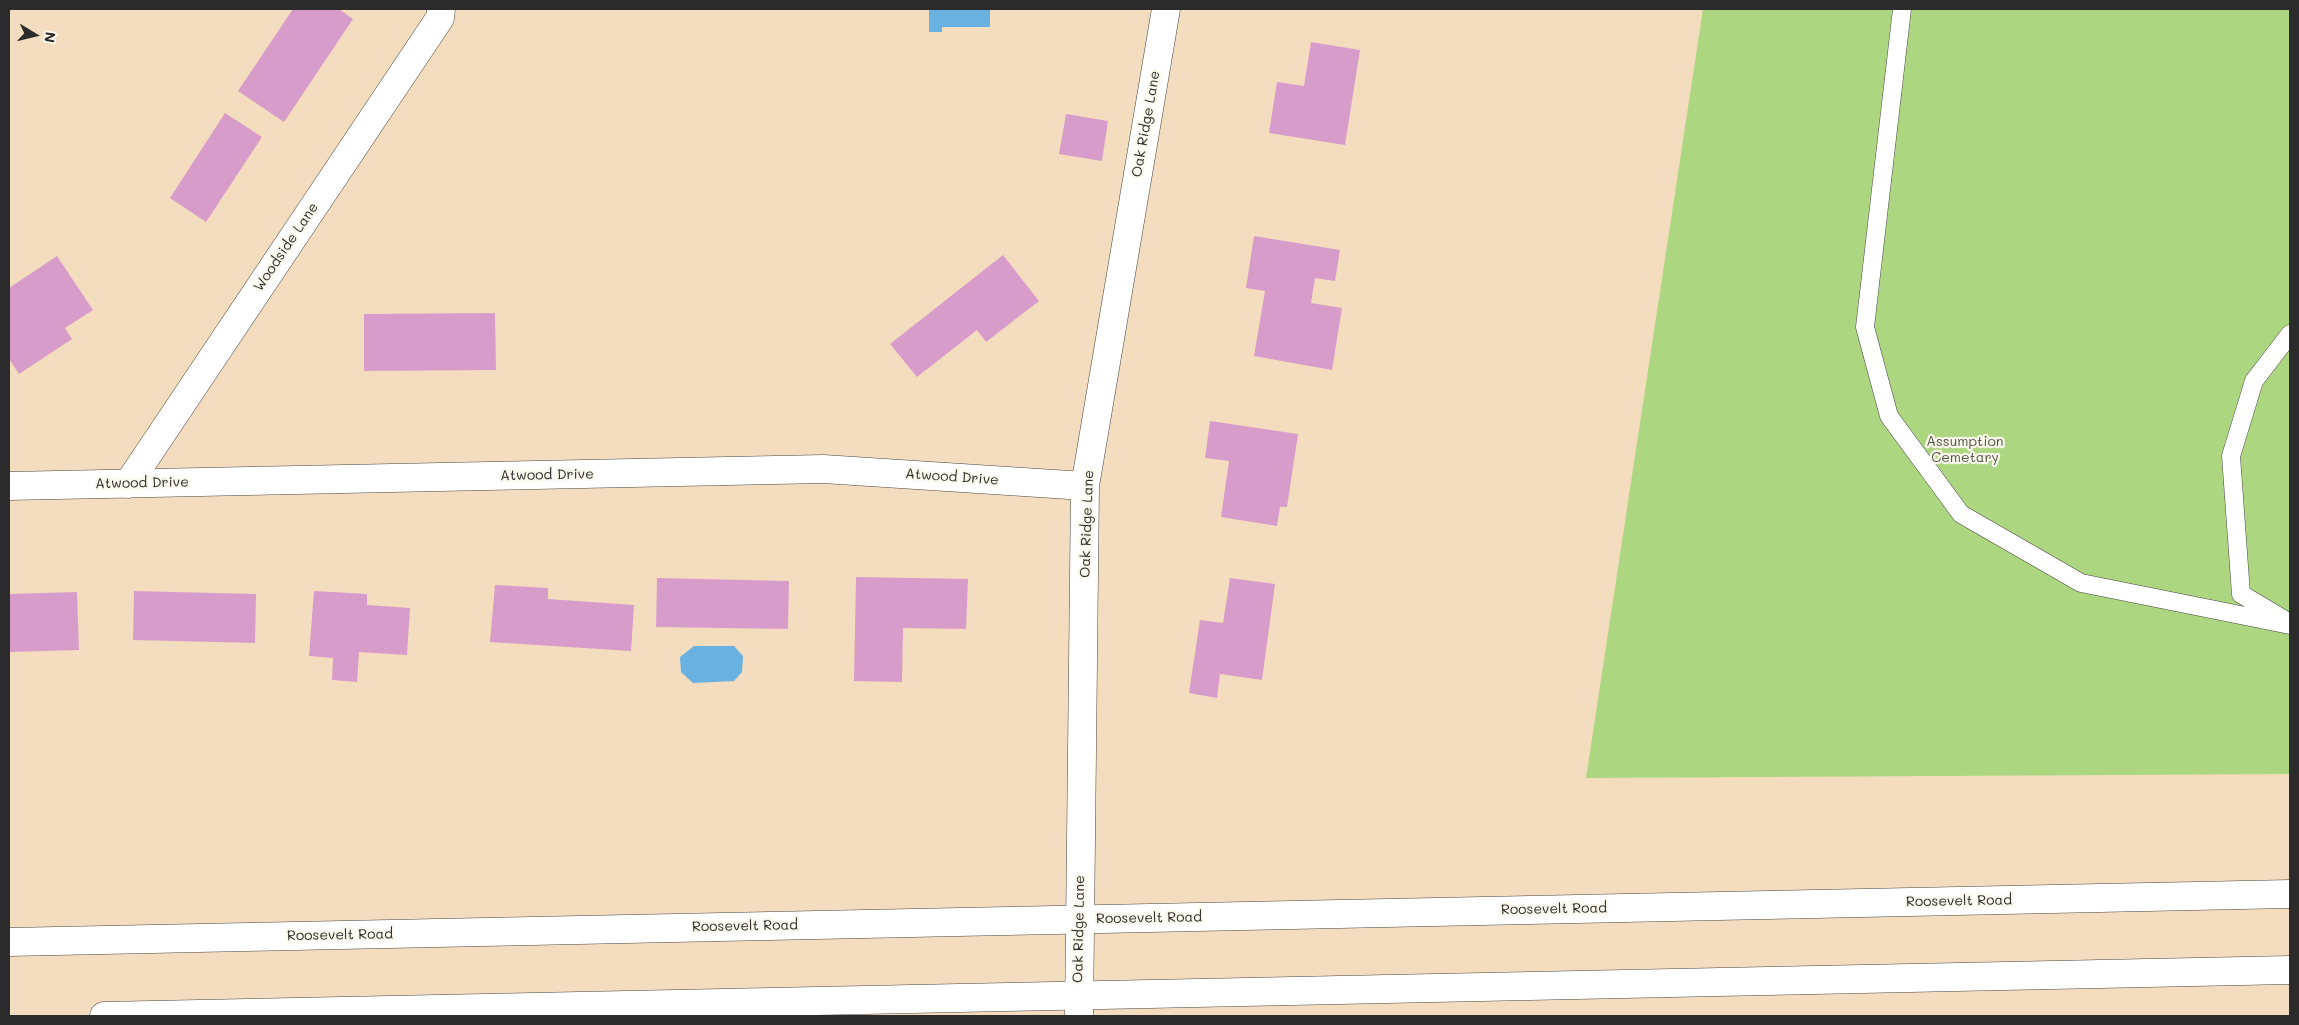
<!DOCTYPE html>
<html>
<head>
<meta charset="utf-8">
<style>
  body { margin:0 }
  #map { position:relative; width:2299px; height:1025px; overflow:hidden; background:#f3ddbe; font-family:Mali,sans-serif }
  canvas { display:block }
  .frame { position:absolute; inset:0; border:10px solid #2b2b2b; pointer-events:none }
  .north { position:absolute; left:10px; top:10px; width:50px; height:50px; -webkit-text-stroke:4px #fbf7ec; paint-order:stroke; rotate:99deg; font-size:14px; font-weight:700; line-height:20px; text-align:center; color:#2b2b2b }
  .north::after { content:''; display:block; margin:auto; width:18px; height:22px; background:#2b2b2b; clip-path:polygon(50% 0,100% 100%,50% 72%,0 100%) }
</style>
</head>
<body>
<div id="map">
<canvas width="2299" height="1025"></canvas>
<div class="frame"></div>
<div class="north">N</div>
</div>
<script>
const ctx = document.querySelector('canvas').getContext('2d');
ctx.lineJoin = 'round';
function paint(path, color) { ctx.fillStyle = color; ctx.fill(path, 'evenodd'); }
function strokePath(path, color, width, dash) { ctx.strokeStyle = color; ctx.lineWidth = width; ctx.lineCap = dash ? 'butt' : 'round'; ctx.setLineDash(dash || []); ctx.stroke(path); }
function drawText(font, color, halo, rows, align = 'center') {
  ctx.font = font + ' Mali,sans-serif'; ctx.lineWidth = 4.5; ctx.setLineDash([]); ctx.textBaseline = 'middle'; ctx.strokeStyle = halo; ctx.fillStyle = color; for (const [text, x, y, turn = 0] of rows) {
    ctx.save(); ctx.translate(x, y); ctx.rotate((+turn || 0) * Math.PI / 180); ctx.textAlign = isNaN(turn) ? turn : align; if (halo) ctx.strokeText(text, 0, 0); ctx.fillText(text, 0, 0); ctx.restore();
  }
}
const green = new Path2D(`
  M 1703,9 L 2290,9 L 2290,774 L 1586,778 Z`);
const water = new Path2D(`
  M 929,9 L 990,9 L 990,27 L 942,27 L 942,32 L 929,32 Z
  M 694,646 L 734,646 L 743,656 L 742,672 L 734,681 L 693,683 L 681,672 L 680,657 Z`);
const building = new Path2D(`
  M 293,9 L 339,9 L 353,19 L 284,122 L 238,91 Z
  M 1311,42 L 1360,50 L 1345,145 L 1269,133 L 1277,82 L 1304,86 Z
  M 225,113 L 262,137 L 206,222 L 170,198 Z
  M 1066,114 L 1108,121 L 1102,161 L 1059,154 Z
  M 1254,236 L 1340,250 L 1335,281 L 1315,278 L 1311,303 L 1342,308 L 1332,370 L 1254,356 L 1265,291 L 1246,288 Z
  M 1003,255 L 1039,301 L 986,342 L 977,330 L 917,377 L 890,344 Z
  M 57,256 L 93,310 L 65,328 L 72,339 L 19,374 L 9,359 L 9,288 Z
  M 495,313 L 496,370 L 364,371 L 364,314 Z
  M 1210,421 L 1298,434 L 1287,507 L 1280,507 L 1277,526 L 1221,517 L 1229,461 L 1205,458 Z
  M 856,577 L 968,579 L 966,629 L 903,628 L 902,682 L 854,681 Z
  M 657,578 L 789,581 L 788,629 L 656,627 Z
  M 1230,578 L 1275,584 L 1262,680 L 1220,674 L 1217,698 L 1189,693 L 1200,620 L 1223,623 Z
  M 495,585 L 548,588 L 548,599 L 634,605 L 631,651 L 490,642 Z
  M 134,591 L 256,594 L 255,643 L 133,640 Z
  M 314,591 L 367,594 L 367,605 L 410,608 L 407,655 L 359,652 L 357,682 L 332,680 L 333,658 L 309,656 Z
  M 77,592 L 79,650 L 9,652 L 9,594 Z`);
const service = new Path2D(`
  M 1902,9 L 1865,327 L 1889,416 L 1961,514 L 2081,583 L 2290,625
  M 2283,619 L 2241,594 L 2231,456 L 2254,381 L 2290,334`);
const minor = new Path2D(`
  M 128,484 L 440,18 L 441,9
  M 9,486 L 823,469 L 1085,486
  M 1079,1016 L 1085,486 L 1166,9`);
const primary = new Path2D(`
  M 9,942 L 2290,894
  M 104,1016 L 2290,970`);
const streetNames = [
  ["Oak Ridge Lane",1146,124,-80],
  ["Woodside Lane",286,247,-56],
  ["Atwood Drive",547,475,-1],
  ["Atwood Drive",952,477,4],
  ["Atwood Drive",142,483,-1],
  ["Oak Ridge Lane",1087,524,-88],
  ["Roosevelt Road",1959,901,-1],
  ["Roosevelt Road",1554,909,-1],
  ["Roosevelt Road",1149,918,-1],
  ["Roosevelt Road",745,926,-1],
  ["Oak Ridge Lane",1079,929,-89],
  ["Roosevelt Road",340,935,-1]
];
const parkNames = [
  ["Assumption",1965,442],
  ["Cemetary",1965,458]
];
paint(green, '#add681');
paint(water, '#69b1e0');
paint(building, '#d89cca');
strokePath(service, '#494641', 19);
strokePath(minor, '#494641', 29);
strokePath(primary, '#494641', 29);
strokePath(service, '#fff', 18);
strokePath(minor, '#fff', 28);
strokePath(primary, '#fff', 28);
drawText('14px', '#2b2b2b', '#fbf7ec', streetNames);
drawText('14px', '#4c5640', '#fbf7ec', parkNames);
</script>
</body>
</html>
